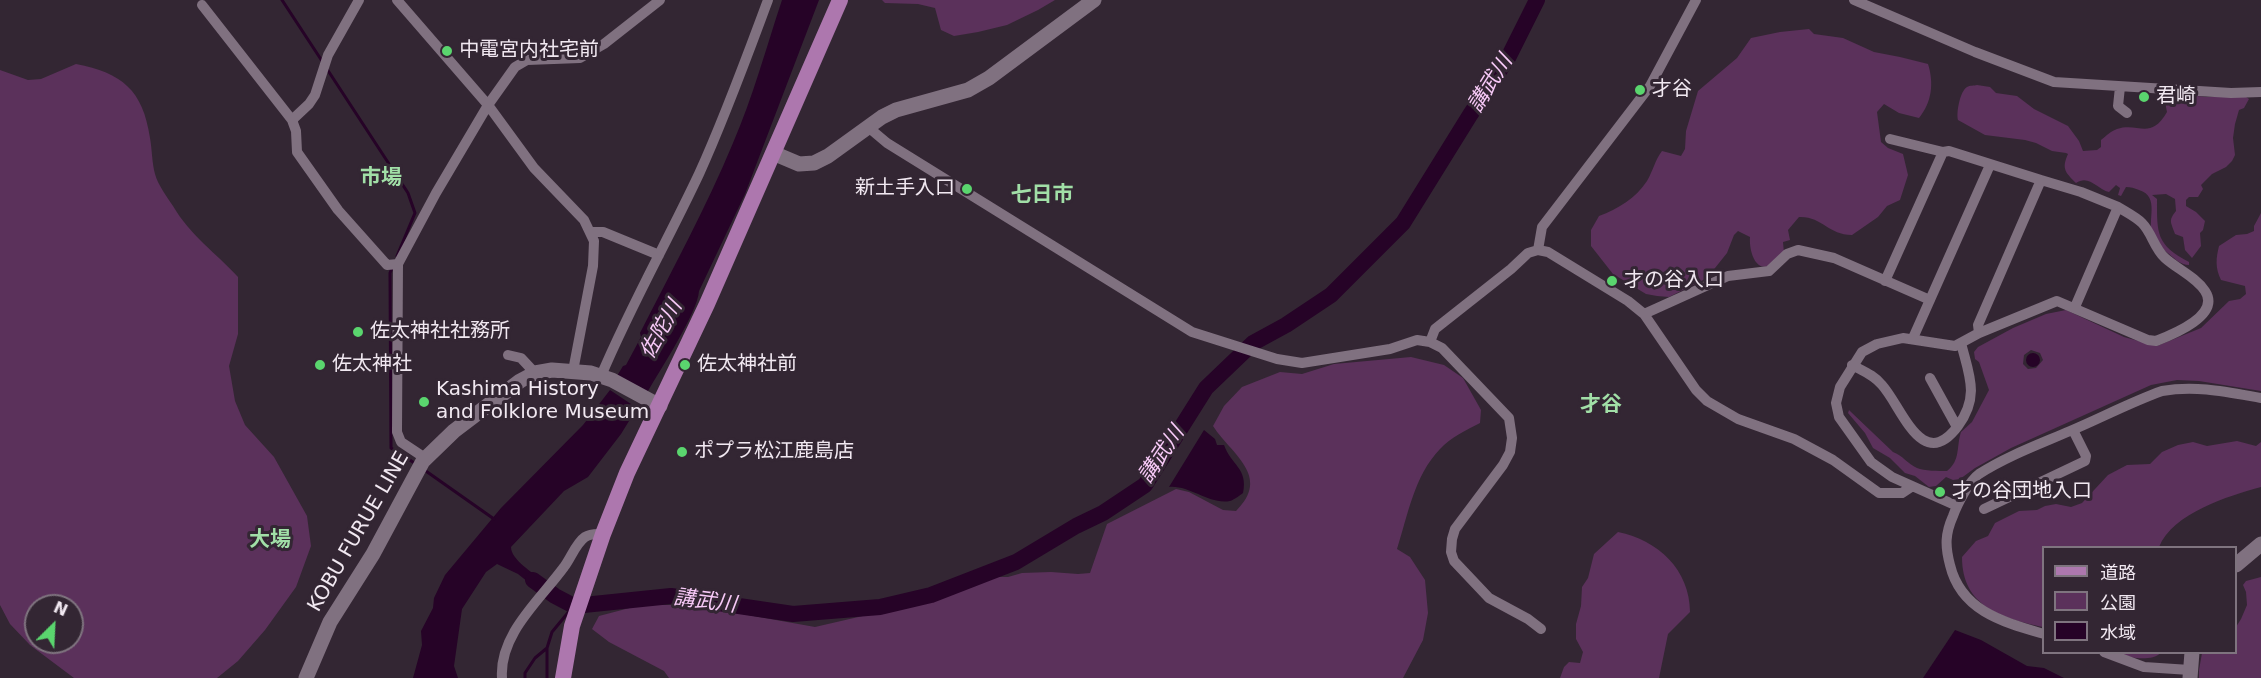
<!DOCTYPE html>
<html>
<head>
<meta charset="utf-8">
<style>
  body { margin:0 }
  #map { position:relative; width:2261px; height:678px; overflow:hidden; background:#332633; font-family:"DejaVu Sans","Noto Sans JP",sans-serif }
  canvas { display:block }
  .legend { position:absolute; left:2042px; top:546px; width:195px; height:108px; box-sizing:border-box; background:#332633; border:2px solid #7f747f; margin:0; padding:8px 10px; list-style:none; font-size:18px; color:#f1e8f1 }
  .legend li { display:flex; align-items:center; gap:12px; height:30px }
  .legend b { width:30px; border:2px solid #7f747f }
  .north { position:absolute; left:24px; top:594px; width:60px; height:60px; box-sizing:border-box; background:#332633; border:2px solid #7f747f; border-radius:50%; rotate:24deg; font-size:16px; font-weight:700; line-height:24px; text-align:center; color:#f1e8f1 }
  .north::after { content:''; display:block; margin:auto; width:21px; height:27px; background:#5ad56e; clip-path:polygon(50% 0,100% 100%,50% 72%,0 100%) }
</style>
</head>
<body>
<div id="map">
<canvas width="2261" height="678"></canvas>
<ul class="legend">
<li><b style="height:8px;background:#ad77ae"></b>道路</li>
<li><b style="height:16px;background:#5b315b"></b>公園</li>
<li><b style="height:16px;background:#260327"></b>水域</li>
</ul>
<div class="north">N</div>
</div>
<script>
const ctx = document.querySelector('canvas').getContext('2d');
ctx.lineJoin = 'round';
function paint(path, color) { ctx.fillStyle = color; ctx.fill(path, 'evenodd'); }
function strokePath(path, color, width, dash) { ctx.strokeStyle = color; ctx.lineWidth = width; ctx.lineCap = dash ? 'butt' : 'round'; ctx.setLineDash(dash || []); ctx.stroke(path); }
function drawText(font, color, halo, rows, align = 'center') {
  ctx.font = font + ' "DejaVu Sans","Noto Sans JP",sans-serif'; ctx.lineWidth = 6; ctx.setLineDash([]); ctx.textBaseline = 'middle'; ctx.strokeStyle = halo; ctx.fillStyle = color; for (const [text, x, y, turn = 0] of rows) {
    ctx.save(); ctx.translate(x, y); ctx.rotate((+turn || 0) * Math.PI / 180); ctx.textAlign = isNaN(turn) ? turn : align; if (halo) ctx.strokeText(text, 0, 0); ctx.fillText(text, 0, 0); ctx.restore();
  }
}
const green = new Path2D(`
  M 882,0 L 1055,0 L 1038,10 L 1007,25 L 978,32 L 954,36 L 941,30 L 935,8 L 918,4 L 885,3 Z
  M 1809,29 L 1814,34 L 1843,38 L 1874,52 L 1900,57 L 1928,64 C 1934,83 1932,102 1919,118 L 1899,113 L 1884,104 L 1877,112 L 1881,142 L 1888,148 L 1903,154 L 1908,175 L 1900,200 L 1887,206 L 1878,217 L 1852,235 C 1828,235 1822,216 1799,217 L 1788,230 L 1790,240 L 1783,242 L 1784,253 C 1781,256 1777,261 1773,264 C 1755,275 1749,250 1750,237 L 1738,231 L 1734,235 L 1727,253 L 1707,278 L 1669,297 L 1657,296 L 1646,294 L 1613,274 L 1591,246 L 1591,230 L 1599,216 C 1618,209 1636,198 1647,181 C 1653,171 1655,160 1662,151 L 1681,156 L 1685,149 L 1686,131 L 1698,91 L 1737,58 L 1751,38 L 1780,32 Z
  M 76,64 C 122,73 143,90 150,138 C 152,149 152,163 155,174 C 158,185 167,197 173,206 C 190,235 216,253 238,277 L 238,334 L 229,366 L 235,401 L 245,425 L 274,457 L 307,516 L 311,546 L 296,587 L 265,630 L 238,661 L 217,678 L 74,678 L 30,645 L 10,624 L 0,605 L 0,70 L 28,80 L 41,79 ZM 36,606 L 72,606 L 72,642 L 36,642 Z
  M 1977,85 L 1990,87 L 1996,93 L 2017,96 L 2034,109 L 2068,126 L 2079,141 L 2083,151 L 2097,150 L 2101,147 L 2101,140 C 2106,136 2111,131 2117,129 C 2139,122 2150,141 2167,112 C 2165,103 2164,98 2172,93 L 2206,97 L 2246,97 L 2249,99 L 2244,108 L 2239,110 L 2235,124 L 2233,138 L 2235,155 L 2232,161 L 2226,167 L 2212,174 L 2201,185 L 2203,189 L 2198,197 L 2189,197 L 2186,200 L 2186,206 L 2196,212 L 2205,221 L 2203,230 L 2200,233 L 2201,246 L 2192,258 L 2185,250 L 2183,237 L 2175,234 C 2171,222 2168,221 2176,211 L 2175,199 L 2166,194 L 2152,195 L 2157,199 C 2157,233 2156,245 2189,262 L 2189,265 C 2181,265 2175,259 2169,254 C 2163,250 2156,242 2153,236 C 2146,221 2161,197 2139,190 C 2134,188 2131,187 2126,187 L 2121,196 L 2118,195 L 2120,188 L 2116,185 L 2109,192 C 2097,189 2089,174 2076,183 C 2066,173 2061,169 2068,154 L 2066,153 L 2052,151 L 2036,143 L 2025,140 L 1985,135 L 1958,120 C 1956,113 1960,91 1967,87 C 1970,85 1974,86 1977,85 Z
  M 2261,213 L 2261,391 L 2199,381 L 2177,380 L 2151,385 L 2011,448 L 1975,468 L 1960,479 L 1953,480 L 1946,477 L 1936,486 L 1929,487 L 1915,476 L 1905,473 L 1890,458 L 1873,448 L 1865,433 L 1848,413 L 1849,410 L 1851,412 L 1893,452 C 1902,455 1908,464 1917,468 C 1924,471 1939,471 1947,471 C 1961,460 1956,447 1961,432 L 1972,422 L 1989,390 L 1979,362 L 1975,359 L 1974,352 L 1978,347 L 2013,328 L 2046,314 L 2066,310 L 2124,337 L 2157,346 L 2201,328 L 2229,301 L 2240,299 L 2246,294 L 2245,286 L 2221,280 C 2215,268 2216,258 2219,246 L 2236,235 L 2247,234 L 2254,231 L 2254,226 ZM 2031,350 L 2040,353 L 2043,360 L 2036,368 L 2028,369 L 2023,364 L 2024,355 Z
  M 1411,357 L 1444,365 L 1463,378 L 1481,410 L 1480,423 C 1466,430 1450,438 1440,449 C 1414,476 1408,515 1397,549 L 1410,557 L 1425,580 L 1428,613 L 1423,640 L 1403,678 L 669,678 L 664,671 L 609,642 L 592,629 L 599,616 L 641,605 L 692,605 L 815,627 L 945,597 L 989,577 L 1008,577 L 1022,573 L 1051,572 L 1078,574 L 1090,573 L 1107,524 L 1176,489 L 1189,492 L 1223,510 L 1236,511 C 1272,476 1231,454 1213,426 L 1224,406 L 1242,387 L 1280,372 L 1302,374 L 1334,364 Z
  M 2237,441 L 2256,446 L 2261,442 L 2261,487 C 2228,496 2173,513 2159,547 L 2044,548 L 2043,627 C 2002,618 1962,607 1962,557 L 1976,541 L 1988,536 L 1995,523 L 2019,511 L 2037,510 L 2045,506 L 2056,504 L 2071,507 L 2082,503 L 2108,475 L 2127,465 L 2150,464 L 2162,452 L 2178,445 L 2193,442 L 2207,446 Z
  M 1618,532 C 1658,540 1690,570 1690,612 L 1668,634 L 1659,678 L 1560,678 L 1564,667 L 1569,662 L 1580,663 L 1583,652 L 1576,639 L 1576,624 L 1581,606 L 1582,587 L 1588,578 L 1594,554 Z
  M 2261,577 L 2261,678 L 2199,678 L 2199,670 L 2202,653 L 2236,652 L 2236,627 L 2241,619 L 2247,605 L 2246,592 L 2243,585 L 2246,581 Z
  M 2118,653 L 2161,653 C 2150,662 2130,658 2118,653 Z`);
const water = new Path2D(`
  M 782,0 L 819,0 L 745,194 L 699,291 C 698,312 660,370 648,391 L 645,391 L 617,376 L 623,366 L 626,365 L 641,337 L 640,333 C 672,270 706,208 733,143 C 753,97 766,48 782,0 Z
  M2026 360a7 7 0 1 1 14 0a7 7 0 1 1-14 0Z
  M 610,390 L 637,408 L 621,434 L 588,477 L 564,491 L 511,547 C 511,560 533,572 543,582 L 538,590 L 518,574 L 497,564 L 486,572 L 462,609 L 454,666 L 458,678 L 413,678 L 422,645 L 421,631 L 433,608 L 434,598 L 445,575 L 501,508 L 583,425 Z
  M 1204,430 L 1215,439 L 1217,445 L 1224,445 C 1231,465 1248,468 1243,493 C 1240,495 1234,500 1230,501 C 1209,505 1190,485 1169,487 Z
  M 1955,630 L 1981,640 L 2027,666 L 2044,668 L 2064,678 L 1923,678 Z`);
const stream = new Path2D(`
  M 282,0 L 322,61
  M 327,69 L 408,193 L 415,213 L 397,256
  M 392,268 L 390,273 L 391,448 L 416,464
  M 423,469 L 494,519
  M 525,678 L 525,673 L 535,658 L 547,648 L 552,632 L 571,609
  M 547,678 L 547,648`);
const river = new Path2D(`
  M 533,580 L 555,596 L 574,606 L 671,596 L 793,614 L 880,607 L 931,595 L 1016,562 L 1076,526 L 1103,513 L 1145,485 L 1206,388 L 1253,343 L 1286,325 L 1331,295 L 1403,223 L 1470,115 L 1509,56 L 1537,0`);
const minor = new Path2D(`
  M 397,0 L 488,105 L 534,168 L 584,220 L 594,241 L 593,266 L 573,371
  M 1854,0 L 1975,52 L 2054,82 L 2231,93 L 2261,92
  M 202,5 L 292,120 L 309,104 L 315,95 L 328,55 L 359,0
  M 2120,87 L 2118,106 L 2127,113
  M 292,120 L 296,131 L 297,152 L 338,210 L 387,265 L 398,264 L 436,193 L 488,105 L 515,67 L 527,60 L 580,58 L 604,44 L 660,0
  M 868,127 L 887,143 L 1192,332 L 1277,359 L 1302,363 L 1390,349 L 1417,340 L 1430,342 L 1442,348 L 1509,418 L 1512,438 L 1510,452 L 1503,465 L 1455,529 L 1452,539 L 1451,552 L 1454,561 L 1489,598 L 1528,619 L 1541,629
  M 1890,139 L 1943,152
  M 591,232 L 603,232 L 659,255
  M 1538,250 L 1542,227 L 1650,86 L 1696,0
  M 398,264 L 397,432 L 401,442 L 425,458
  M 1885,281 L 1943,152 L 1949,151 L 2041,180
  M 1644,314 L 1728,276 L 1769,271 L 1787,254 L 1798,250 L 1834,258 L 1930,300
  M 1979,333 L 1978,325 L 2041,180 L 2081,192 L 2118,207 L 2075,307
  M 1913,338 L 1990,165
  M 1430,342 L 1435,329 L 1511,269 L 1528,253 L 1538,250 L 1548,252 L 1628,301 L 1644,314 L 1696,390 L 1707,401 L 1738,419 L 1794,439 L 1833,460 L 1879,493 L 1902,493 L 1911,487
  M 508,355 L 521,358 L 535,373
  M 1852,365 C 1863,371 1874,375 1882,385 C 1902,407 1922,474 1958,426 C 1980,396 1969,375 1961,343
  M 601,376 C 630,307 667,242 699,174 C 725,117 746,59 768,0
  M 1930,378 L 1957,427
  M 1957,506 L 1892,477 L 1871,462 L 1839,417 L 1836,403 L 1840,387 L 1862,352 L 1877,344 L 1903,338 L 1955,346 L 1979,333 L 2057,301 L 2148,340 L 2156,341 C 2174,334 2221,315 2205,291 C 2196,277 2177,269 2165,258 C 2154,248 2152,233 2142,223 C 2136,217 2126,212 2118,207
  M 1984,509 L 2085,461 L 2086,456 L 2073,430
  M 2044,634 C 2003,622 1961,611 1950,565 C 1945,546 1945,534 1953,516 C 1957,505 1969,481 1979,474 C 2007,456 2040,444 2070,431 C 2101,418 2131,402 2162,391 C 2196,385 2227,392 2261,398
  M 2104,652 L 2144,667 L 2190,670
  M 502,678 C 499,634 540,600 564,567 C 571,558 576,543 585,537 C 591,533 597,534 603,534`);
const secondary = new Path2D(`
  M 773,153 L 799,164 L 814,163 L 828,156 L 882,117 L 896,110 L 968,90 L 989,78 L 1094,0
  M 2236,565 L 2261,544
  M 306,678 L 330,622 L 373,554 L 423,461 L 454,431 L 520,381 L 535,373 L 552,370 L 591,373 L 612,380 L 660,406
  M 2190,678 L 2192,652`);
const primary = new Path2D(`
  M 563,678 L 572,626 L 603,534 L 627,473 L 707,304 L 840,0`);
const markers = [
  [447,51,6,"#5ad56e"],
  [1640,90,6,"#5ad56e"],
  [2144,97,6,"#5ad56e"],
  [967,189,6,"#5ad56e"],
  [1612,281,6,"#5ad56e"],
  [358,332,6,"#5ad56e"],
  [320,365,6,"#5ad56e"],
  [685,365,6,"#5ad56e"],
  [424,402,6,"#5ad56e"],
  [682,452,6,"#5ad56e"],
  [1940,492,6,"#5ad56e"]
];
const poiNames = [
  ["中電宮内社宅前",459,51],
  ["才谷",1652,90],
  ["君崎",2156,97],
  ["新土手入口",955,189,"right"],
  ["才の谷入口",1624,281],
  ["佐太神社社務所",370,332],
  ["佐太神社",332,365],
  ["佐太神社前",697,365],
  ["Kashima History",436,390],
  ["and Folklore Museum",436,413],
  ["ポプラ松江鹿島店",694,452],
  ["才の谷団地入口",1952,492]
];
const streetNames = [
  ["KOBU FURUE LINE",359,532,-60]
];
const waterNames = [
  ["講武川",1491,84,-58],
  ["佐陀川",662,330,-61],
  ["講武川",1162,455,-56],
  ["講武川",705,602,7]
];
const neighbourhoodNames = [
  ["市場",381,179],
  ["七日市",1042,196],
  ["才谷",1601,406],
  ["大場",270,541]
];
paint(green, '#5b315b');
paint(water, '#260327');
strokePath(stream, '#260327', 3);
strokePath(river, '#260327', 16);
strokePath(minor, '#807180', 10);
strokePath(secondary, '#807180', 15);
strokePath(primary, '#ad77ae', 16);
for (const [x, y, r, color] of markers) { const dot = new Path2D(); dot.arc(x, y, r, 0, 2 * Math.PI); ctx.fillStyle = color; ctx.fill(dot); strokePath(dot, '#332633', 2); }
drawText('20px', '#f1e8f1', '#332633', poiNames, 'left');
drawText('20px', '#f1e8f1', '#332633', streetNames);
drawText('italic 21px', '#f8caf8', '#332633', waterNames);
drawText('bold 21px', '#a1dfa7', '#332633', neighbourhoodNames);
</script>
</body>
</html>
